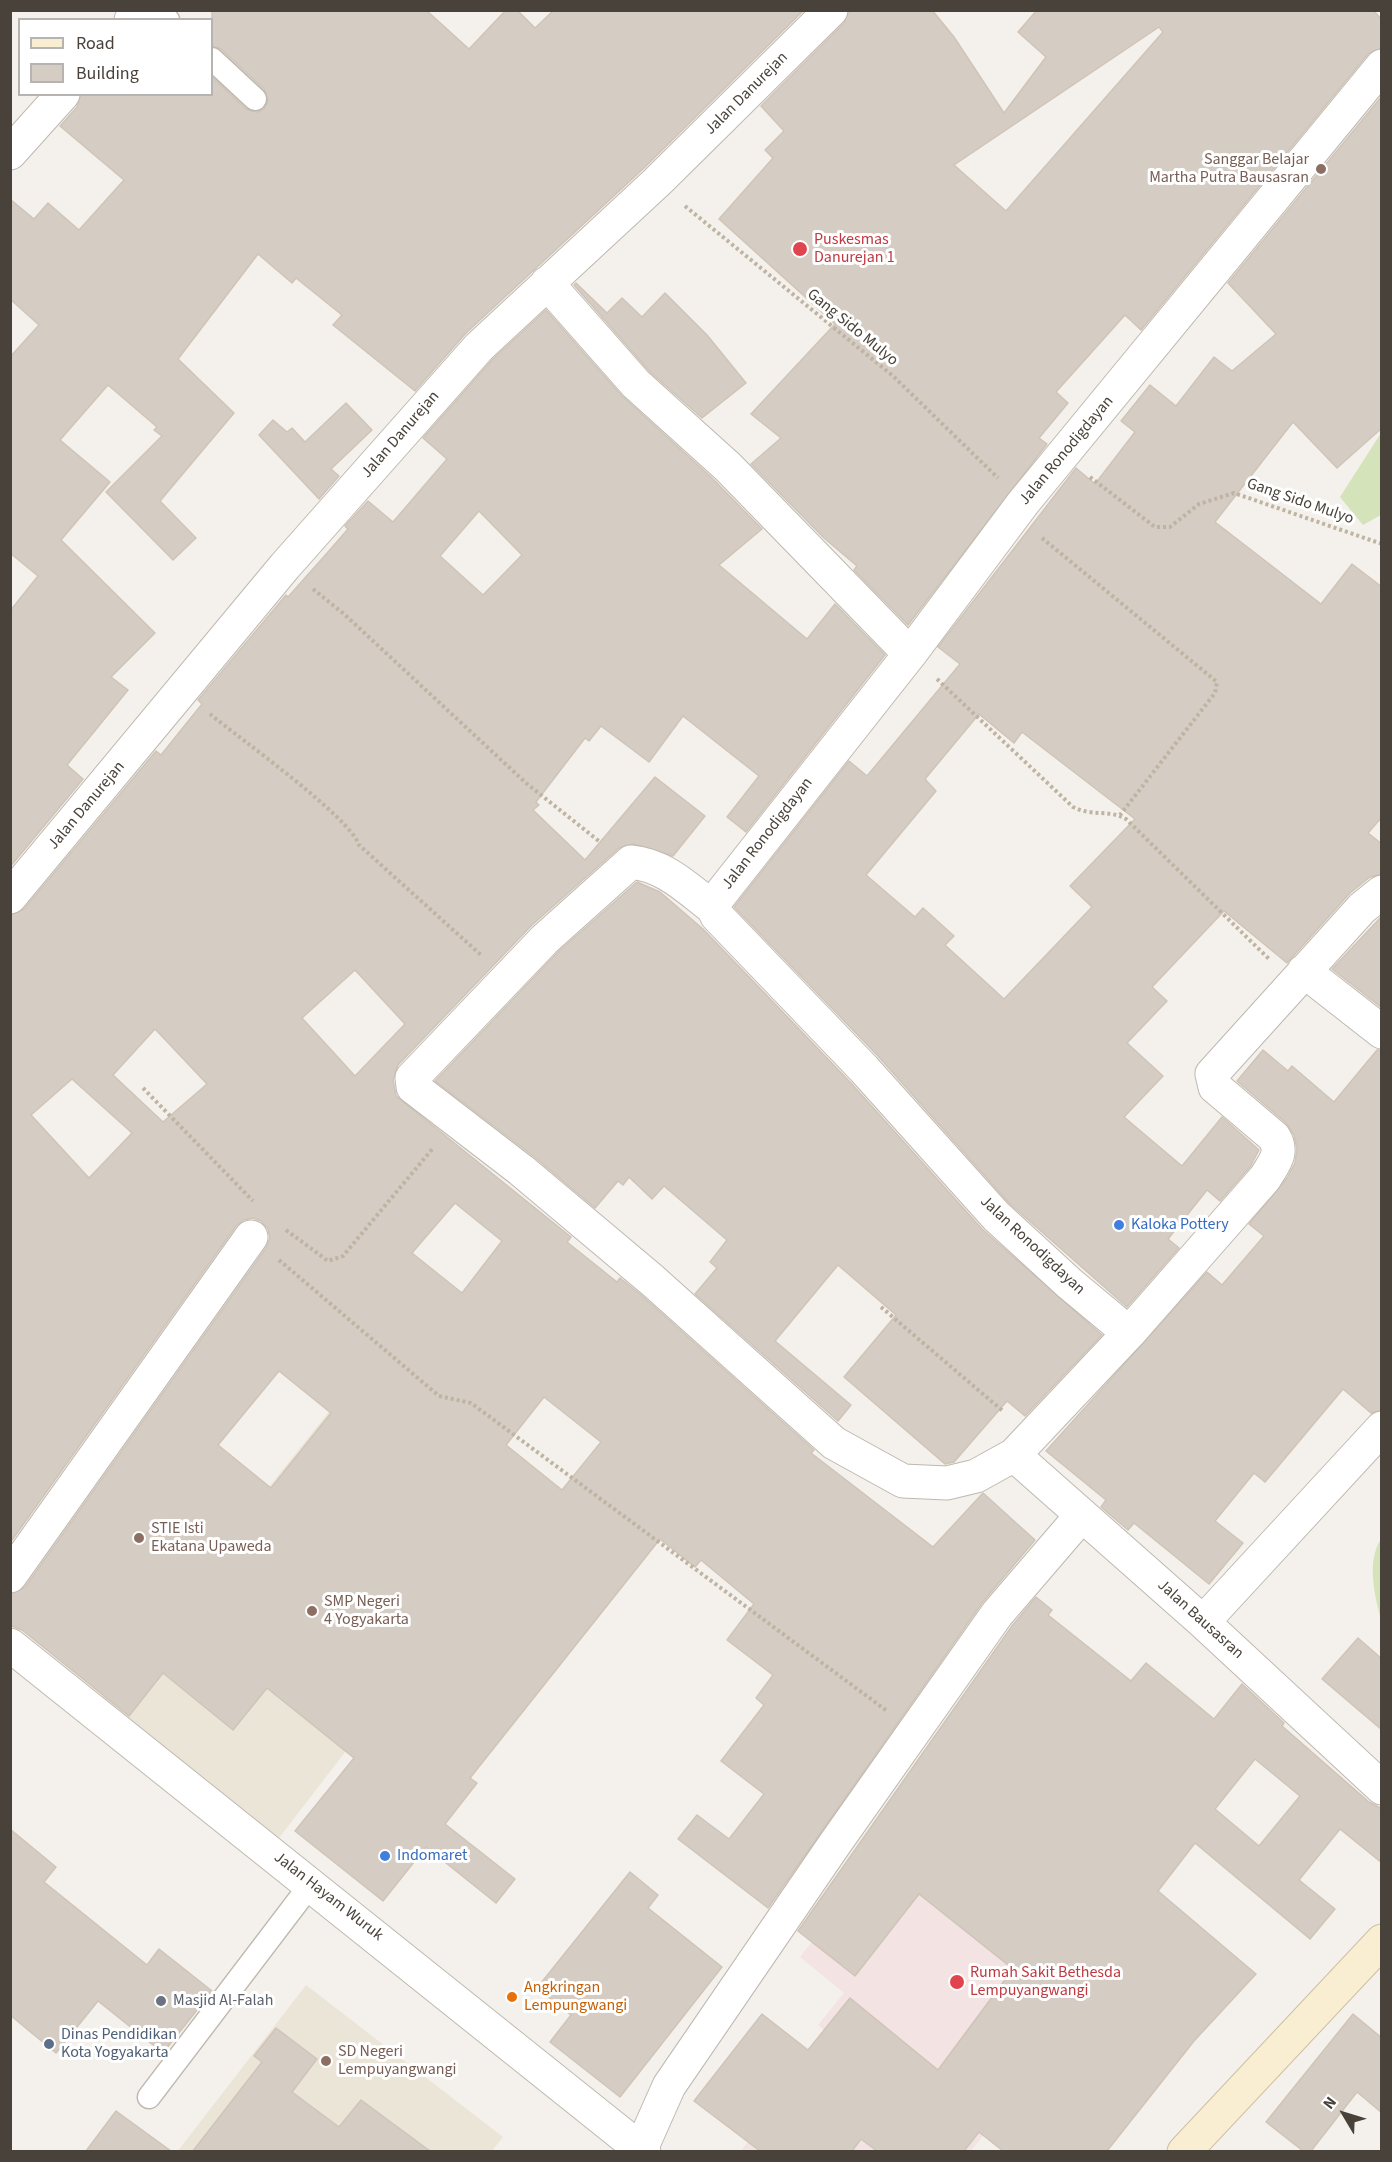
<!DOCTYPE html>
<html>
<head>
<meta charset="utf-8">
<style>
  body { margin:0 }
  #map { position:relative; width:1392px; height:2162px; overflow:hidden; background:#f4f1ec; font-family:"Source Sans 3",sans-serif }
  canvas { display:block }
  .frame { position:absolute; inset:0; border:12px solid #48423a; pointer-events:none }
  .legend { position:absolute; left:18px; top:18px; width:195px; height:78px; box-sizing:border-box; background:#fff; border:2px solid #b6b3b0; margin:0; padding:8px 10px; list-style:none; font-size:18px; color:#48423a }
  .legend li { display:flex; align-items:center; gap:12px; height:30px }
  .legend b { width:30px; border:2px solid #b6b3b0 }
  .north { position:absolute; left:1314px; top:2084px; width:60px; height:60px; -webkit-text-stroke:4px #fff; paint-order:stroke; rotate:308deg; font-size:16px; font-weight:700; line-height:24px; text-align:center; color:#48423a }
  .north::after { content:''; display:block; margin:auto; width:21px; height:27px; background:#48423a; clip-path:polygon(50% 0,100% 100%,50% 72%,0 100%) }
</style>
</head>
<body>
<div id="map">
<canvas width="1392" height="2162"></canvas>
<div class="frame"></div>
<ul class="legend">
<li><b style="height:8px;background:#f9edd2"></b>Road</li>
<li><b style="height:16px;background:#d5ccc3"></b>Building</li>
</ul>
<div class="north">N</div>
</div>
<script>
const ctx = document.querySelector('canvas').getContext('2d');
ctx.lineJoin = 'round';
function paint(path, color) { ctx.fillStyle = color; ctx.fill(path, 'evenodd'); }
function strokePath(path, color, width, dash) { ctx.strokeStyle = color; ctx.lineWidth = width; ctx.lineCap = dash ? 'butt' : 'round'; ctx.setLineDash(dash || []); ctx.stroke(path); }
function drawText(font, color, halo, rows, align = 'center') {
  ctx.font = font + ' "Source Sans 3",sans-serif'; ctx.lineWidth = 6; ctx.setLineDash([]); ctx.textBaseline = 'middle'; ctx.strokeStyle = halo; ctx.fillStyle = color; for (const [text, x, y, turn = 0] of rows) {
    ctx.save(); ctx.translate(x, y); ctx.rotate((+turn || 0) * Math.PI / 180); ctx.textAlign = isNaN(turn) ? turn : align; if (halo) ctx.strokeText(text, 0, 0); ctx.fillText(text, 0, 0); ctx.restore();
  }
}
const education = new Path2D(`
  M 347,1389 L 522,1523 L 275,1843 L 100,1699 Z
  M 306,1985 L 503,2137 L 491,2152 L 177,2152 Z`);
const medical = new Path2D(`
  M 905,1823 L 1092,1971 L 1027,2080 L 971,2151 L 740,2152 L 831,2036 L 818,2025 L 844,1993 L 800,1957 Z`);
const green = new Path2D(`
  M 1381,433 L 1381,515 L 1363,525 L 1340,497 Z
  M 1381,1539 L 1381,1620 C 1375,1596 1366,1562 1381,1539 Z`);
const building = new Path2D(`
  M 212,10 L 426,10 L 469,49 L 506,10 L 517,10 L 535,28 L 554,10 L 804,10 L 644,168 L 466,333 L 415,391 L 333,325 L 342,315 L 296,278 L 292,283 L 258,254 L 178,359 L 234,413 L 160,501 L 196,538 L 173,560 L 106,492 L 162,436 L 154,430 L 157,427 L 108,385 L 60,440 L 110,482 L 61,540 L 155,633 L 111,677 L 128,690 L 67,765 L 83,779 L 10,867 L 10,611 L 38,576 L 10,553 L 10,357 L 39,325 L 10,299 L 10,199 L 34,219 L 48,203 L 79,230 L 124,180 L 60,126 L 77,107 L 81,94 L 212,94 L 212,77 L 246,109 L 258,112 L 264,109 L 268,101 L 264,89 L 221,49 L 212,46 Z
  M 849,10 L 932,10 L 954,37 L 1004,113 L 1046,57 L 1018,32 L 1037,10 L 1373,10 L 1382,20 L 1382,48 L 1368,54 L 1141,330 L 1125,315 L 1056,392 L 1068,403 L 1039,438 L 1047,444 L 908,625 L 854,570 L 857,566 L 824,538 L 751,464 L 781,438 L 751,414 L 835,324 L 719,219 L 773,158 L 765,150 L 784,131 L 761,106 L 844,23 ZM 1159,27 L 1163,32 L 1006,211 L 954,165 Z
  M 1382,96 L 1382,428 L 1337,468 L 1293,422 L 1215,522 L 1321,604 L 1352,564 L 1382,587 L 1382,817 L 1368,833 L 1382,844 L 1382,874 L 1370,877 L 1350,893 L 1287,963 L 1224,911 L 1152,987 L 1167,1001 L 1127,1043 L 1163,1076 L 1124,1117 L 1182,1166 L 1222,1117 L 1259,1150 L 1250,1167 L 1220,1201 L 1207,1190 L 1168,1239 L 1179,1248 L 1127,1307 L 1009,1203 L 878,1056 L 734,907 L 849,761 L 867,776 L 960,664 L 938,647 L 1076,468 L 1095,484 L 1135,432 L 1121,421 L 1150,385 L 1176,406 L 1214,357 L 1232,371 L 1276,334 L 1228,283 ZM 979,714 L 1014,743 L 1022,732 L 1135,819 L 1070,886 L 1092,907 L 1004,999 L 945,945 L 954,936 L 923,908 L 915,917 L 866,875 L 936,791 L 925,779 Z
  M 576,283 L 607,313 L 622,298 L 642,317 L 665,293 L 707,335 L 746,383 L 702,418 L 649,371 L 574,285 Z
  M 546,310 L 622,396 L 710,476 L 762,529 L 719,565 L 807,639 L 835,604 L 885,655 L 746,832 L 727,817 L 759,776 L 683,716 L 649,762 L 601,726 L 589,741 L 585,738 L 536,802 L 539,805 L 533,810 L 585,860 L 655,777 L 705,816 L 673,856 L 634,844 L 619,848 L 532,925 L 398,1065 L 393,1080 L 396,1096 L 571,1237 L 567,1242 L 617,1282 L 620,1278 L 640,1294 L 814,1450 L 811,1453 L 933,1547 L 983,1493 L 1035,1540 L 982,1603 L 768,1908 L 678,1839 L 697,1815 L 729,1839 L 764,1794 L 721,1761 L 764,1705 L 756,1698 L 773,1675 L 727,1640 L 754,1604 L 701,1560 L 695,1567 L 660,1539 L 470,1778 L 477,1783 L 445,1824 L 515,1879 L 496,1903 L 426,1847 L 383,1901 L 295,1831 L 354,1758 L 267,1688 L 233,1730 L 163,1673 L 129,1716 L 22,1630 L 10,1625 L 10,1594 L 25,1587 L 266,1248 L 270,1238 L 268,1229 L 261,1221 L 253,1218 L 244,1220 L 236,1226 L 10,1543 L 10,915 L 24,909 L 156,751 L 161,755 L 202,704 L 198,700 L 286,595 L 288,597 L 328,552 L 348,529 L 345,526 L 368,501 L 393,522 L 447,459 L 423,438 L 492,360 ZM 479,511 L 522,555 L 483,595 L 440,556 ZM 355,970 L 405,1024 L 355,1076 L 302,1018 ZM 155,1029 L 207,1084 L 163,1122 L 113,1075 ZM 72,1079 L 132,1133 L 89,1178 L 31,1115 ZM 455,1203 L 502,1241 L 462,1293 L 412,1253 ZM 279,1371 L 331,1413 L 271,1488 L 218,1445 ZM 544,1397 L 601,1442 L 562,1490 L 506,1445 Z
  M 346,403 L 372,430 L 331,469 L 339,476 L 319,499 L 259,435 L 273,420 L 287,432 L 292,428 L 305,442 Z
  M 637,882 L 660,892 L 703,929 L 850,1082 L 982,1229 L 1102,1335 L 1025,1416 L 1007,1401 L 954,1462 L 945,1464 L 844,1377 L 896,1315 L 838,1265 L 775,1341 L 851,1405 L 838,1421 L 695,1294 L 717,1268 L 710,1262 L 727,1240 L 664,1186 L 652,1199 L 629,1177 L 623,1185 L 618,1181 L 595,1208 L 532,1155 L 435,1081 L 558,952 Z
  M 1382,916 L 1382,1008 L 1332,969 Z
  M 1263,1050 L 1288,1071 L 1292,1066 L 1334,1102 L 1377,1050 L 1382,1050 L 1382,1410 L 1371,1413 L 1343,1389 L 1265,1482 L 1254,1473 L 1215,1521 L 1243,1543 L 1209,1584 L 1134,1523 L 1128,1530 L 1101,1507 L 1106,1500 L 1046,1451 L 1207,1272 L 1222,1285 L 1264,1236 L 1249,1224 L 1287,1178 L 1295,1163 L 1297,1149 L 1294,1135 L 1286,1123 L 1237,1081 Z
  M 1036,1597 L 1052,1610 L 1048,1615 L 1131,1681 L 1146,1663 L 1214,1719 L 1242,1684 L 1284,1723 L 1282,1726 L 1369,1802 L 1382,1809 L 1382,1863 L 1340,1829 L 1299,1880 L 1335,1909 L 1310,1939 L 1195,1843 L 1158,1891 L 1256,1974 L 1194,2041 L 1107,2151 L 1003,2151 L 979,2132 L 964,2151 L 877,2151 L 861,2139 L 852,2151 L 760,2151 L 694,2101 L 762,2014 L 808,2050 L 850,1998 L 938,2070 L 1013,1969 L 919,1894 L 855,1976 L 798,1931 L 1012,1626 ZM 1255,1759 L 1300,1796 L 1259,1846 L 1215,1809 Z
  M 1358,1638 L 1382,1659 L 1382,1730 L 1322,1679 Z
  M 10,1829 L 56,1867 L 44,1882 L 147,1965 L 159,1949 L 212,1991 L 163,2053 L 98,2001 L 56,2053 L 10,2015 Z
  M 630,1872 L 658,1895 L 648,1908 L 722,1967 L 620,2097 L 550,2042 L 571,2015 L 537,1988 Z
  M 1353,2014 L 1382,2038 L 1382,2113 L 1357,2092 L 1311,2151 L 1303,2151 L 1266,2122 Z
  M 276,2028 L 317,2059 L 292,2092 L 339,2127 L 361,2100 L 430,2151 L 193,2151 L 262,2062 L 254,2056 Z
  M 116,2111 L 171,2151 L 86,2151 Z`);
const path = new Path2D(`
  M 685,206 L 893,376 L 998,478
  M 1090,477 L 1155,527 L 1170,527 L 1199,504 L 1234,493 L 1382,544
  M 1042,538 L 1217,682 L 1215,693 L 1120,815
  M 313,589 L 344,614 L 526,783 L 600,842
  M 937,679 L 1073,807 C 1093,817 1108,809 1126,819 L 1269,959
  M 210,714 C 239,738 350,817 359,845 L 481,955
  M 143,1088 L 253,1201
  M 286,1230 L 328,1261 L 343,1256 L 434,1147
  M 279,1260 L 439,1396 L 471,1403 L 887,1711
  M 881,1307 L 1004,1412`);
const service = new Path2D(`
  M 158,10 L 168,20
  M 212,59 L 255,99
  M 149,2097 L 311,1884`);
const minor = new Path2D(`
  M 131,20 L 140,10
  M 10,153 L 63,94
  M 547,283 L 636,384 L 728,467 L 910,654
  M 10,897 L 285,566 L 479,347 L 657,182 L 831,10
  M 713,908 C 687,888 664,865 631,862 L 545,939 L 412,1078 L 413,1087 L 521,1170 L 652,1280 L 834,1443 L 903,1481 L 947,1483 L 976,1476 L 1014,1455 L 1129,1333 L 1265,1178 C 1274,1163 1284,1153 1274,1137 L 1215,1087 L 1212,1074 L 1362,908 L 1382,892
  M 1304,971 L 1382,1032
  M 1129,1333 L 1069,1283 L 996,1216 L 864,1069 L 717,916 L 713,908 L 716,900 L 910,654 L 1023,503 L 1382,66
  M 1014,1455 L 1203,1622 L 1382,1788
  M 10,1576 L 251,1237
  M 1203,1622 L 1382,1428
  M 641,2149 L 669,2086 L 834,1845 L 997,1614 L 1082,1515`);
const tertiary = new Path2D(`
  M 10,1645 L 644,2152`);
const secondary = new Path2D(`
  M 1184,2152 L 1382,1941`);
const markers = [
  [1321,169,6,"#8d6e63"],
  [800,249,8,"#e0444e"],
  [1119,1225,6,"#3f7fe0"],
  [139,1538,6,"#8d6e63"],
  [312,1611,6,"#8d6e63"],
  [385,1856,6,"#3f7fe0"],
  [957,1982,8,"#e0444e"],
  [512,1997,6,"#e8710a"],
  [161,2001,6,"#6b7280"],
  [49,2044,6,"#5c6f8a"],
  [326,2061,6,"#8d6e63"]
];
const streetNames = [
  ["Jalan Danurejan",747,94,-45],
  ["Gang Sido Mulyo",852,328,39],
  ["Jalan Danurejan",401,435,-49],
  ["Jalan Ronodigdayan",1067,451,-50],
  ["Gang Sido Mulyo",1300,502,19],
  ["Jalan Danurejan",87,806,-50],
  ["Jalan Ronodigdayan",768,834,-52],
  ["Jalan Ronodigdayan",1032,1246,43],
  ["Jalan Bausasran",1200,1620,42],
  ["Jalan Hayam Wuruk",328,1897,38]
];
const educationNames = [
  ["Sanggar Belajar",1309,160,"right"],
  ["Martha Putra Bausasran",1309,178,"right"],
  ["STIE Isti",151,1529],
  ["Ekatana Upaweda",151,1547],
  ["SMP Negeri",324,1602],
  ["4 Yogyakarta",324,1620],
  ["SD Negeri",338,2052],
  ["Lempuyangwangi",338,2070]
];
const healthNames = [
  ["Puskesmas",814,240],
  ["Danurejan 1",814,258],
  ["Rumah Sakit Bethesda",970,1973],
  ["Lempuyangwangi",970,1991]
];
const shopNames = [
  ["Kaloka Pottery",1131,1225],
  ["Indomaret",397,1856]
];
const foodNames = [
  ["Angkringan",524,1988],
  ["Lempungwangi",524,2006]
];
const worshipNames = [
  ["Masjid Al-Falah",173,2001]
];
const serviceNames = [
  ["Dinas Pendidikan",61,2035],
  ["Kota Yogyakarta",61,2053]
];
paint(education, '#ebe5d8');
paint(medical, '#f3e3e2');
paint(green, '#d4e3ba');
paint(building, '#d5ccc3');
strokePath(building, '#cfc4b7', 1.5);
strokePath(service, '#bfb8b0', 25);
strokePath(minor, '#bfb8b0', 35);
strokePath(tertiary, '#bfb8b0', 35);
strokePath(secondary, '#cebfa1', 35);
strokePath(path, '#bfb3a2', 4, [3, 3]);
strokePath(service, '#fff', 22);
strokePath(minor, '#fff', 33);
strokePath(tertiary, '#fff', 33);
strokePath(secondary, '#f9edd2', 33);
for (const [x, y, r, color] of markers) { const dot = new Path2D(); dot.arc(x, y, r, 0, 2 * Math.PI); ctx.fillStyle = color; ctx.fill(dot); strokePath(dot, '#fff', 2); }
drawText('16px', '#48423a', '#fff', streetNames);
drawText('16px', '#785e54', '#fff', educationNames, 'left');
drawText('16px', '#be3a42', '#fff', healthNames, 'left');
drawText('16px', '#366cbe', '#fff', shopNames, 'left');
drawText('16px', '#c56008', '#fff', foodNames, 'left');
drawText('16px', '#5b616d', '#fff', worshipNames, 'left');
drawText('16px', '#4e5e75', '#fff', serviceNames, 'left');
</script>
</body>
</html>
